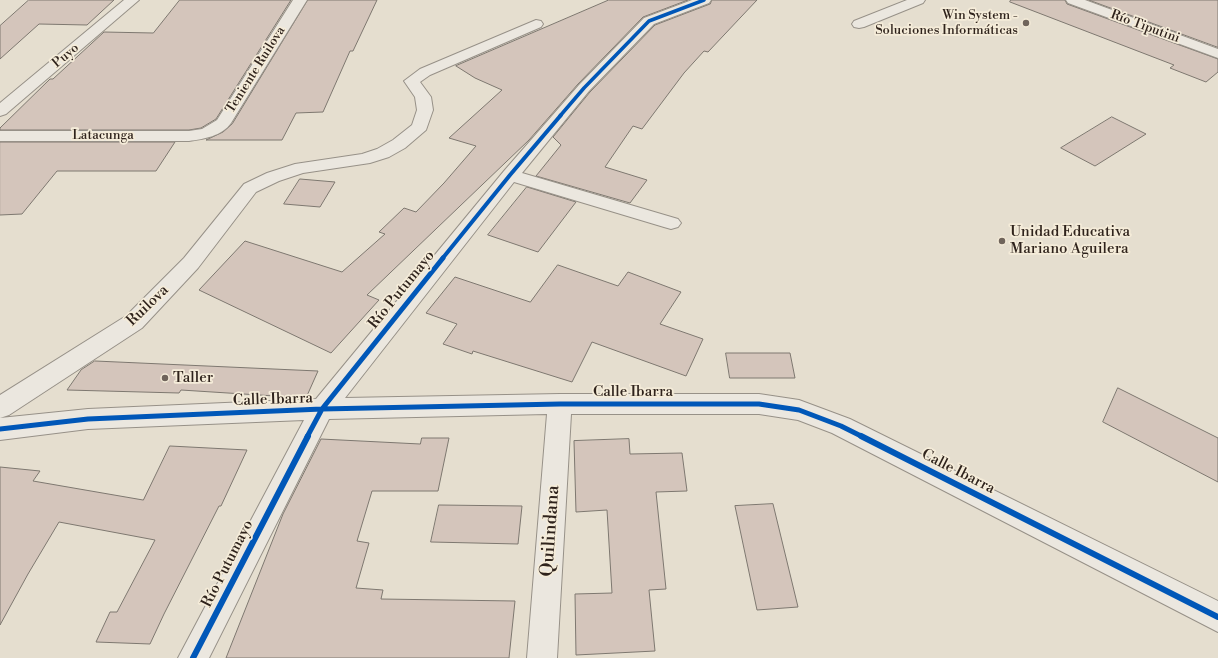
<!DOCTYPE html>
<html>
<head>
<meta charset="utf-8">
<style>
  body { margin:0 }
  canvas { display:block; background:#e5decf }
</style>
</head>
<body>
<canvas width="1218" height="658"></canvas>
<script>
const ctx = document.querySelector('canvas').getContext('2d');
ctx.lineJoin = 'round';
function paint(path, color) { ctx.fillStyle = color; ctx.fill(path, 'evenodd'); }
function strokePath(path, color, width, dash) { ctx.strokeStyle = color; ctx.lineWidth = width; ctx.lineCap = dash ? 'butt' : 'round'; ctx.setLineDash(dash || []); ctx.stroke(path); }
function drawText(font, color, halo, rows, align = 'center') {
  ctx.font = font + ' "Libre Bodoni",serif'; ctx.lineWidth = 3.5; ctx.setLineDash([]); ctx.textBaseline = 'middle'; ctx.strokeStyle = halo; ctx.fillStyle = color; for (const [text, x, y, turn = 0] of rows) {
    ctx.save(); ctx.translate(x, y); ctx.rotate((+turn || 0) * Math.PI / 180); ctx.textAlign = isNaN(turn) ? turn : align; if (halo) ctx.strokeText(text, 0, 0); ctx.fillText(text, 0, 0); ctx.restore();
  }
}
const building = new Path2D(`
  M 29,0 L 114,0 L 87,25 L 39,24 L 0,59 L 0,26 Z
  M 180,0 L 291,0 L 216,119 L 201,128 L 189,130 L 0,130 L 0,128 L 50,79 L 53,79 L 104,32 L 153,33 Z
  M 308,0 L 377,0 L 353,51 L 350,51 L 323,112 L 296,113 L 282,140 L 206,140 L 223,132 L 232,124 Z
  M 609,0 L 688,0 L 643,17 L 578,84 L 529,140 L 367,295 L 379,300 L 331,353 L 199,290 L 245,241 L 342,272 L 385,234 L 379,232 L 404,208 L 416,212 L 444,183 L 476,146 L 449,138 L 502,90 L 475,78 L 456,66 Z
  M 712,0 L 757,0 L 708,52 L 704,51 L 684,73 L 642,129 L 633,126 L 605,167 L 647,180 L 630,203 L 536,176 L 561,145 L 553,137 L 590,92 L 655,25 L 710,4 Z
  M 1011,0 L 1065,0 L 1067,4 L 1218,59 L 1218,72 L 1206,82 L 1170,68 L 1174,65 L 1010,2 Z
  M 1089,0 L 1218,0 L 1218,47 Z
  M 1112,117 L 1146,134 L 1095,166 L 1061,148 Z
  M 0,142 L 175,142 L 156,171 L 57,171 L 22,214 L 0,215 Z
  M 300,179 L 335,182 L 320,207 L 284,204 Z
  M 527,187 L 576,202 L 538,252 L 488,235 Z
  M 558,265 L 618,286 L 628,272 L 681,292 L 660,324 L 703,339 L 686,376 L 592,342 L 572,382 L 473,351 L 472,354 L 443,344 L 457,324 L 426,313 L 455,277 L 530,302 Z
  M 726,353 L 790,353 L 795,378 L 730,378 Z
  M 95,361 L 318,371 L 306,398 L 181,390 L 179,393 L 67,390 L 81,370 Z
  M 1118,388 L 1218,438 L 1218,482 L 1103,422 Z
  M 422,438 L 449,438 L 438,491 L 372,491 L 357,541 L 369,543 L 356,588 L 383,590 L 381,599 L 515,601 L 509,658 L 226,658 L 283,514 L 321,439 L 420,444 Z
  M 629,439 L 630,454 L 682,453 L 687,491 L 656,492 L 666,589 L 649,590 L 655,651 L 576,655 L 575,594 L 612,593 L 607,510 L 576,512 L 574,441 Z
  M 170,446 L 247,450 L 221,506 L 219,506 L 164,614 L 150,644 L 96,642 L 110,612 L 117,612 L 155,540 L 59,522 L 28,574 L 0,625 L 0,467 L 40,471 L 33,481 L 143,500 Z
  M 773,504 L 798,607 L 757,610 L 735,506 Z
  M 439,505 L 522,506 L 518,544 L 431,542 Z`);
const minor = new Path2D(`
  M 124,0 L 139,0 L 6,114 L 0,116 L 0,103 Z
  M 293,0 L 307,0 L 231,123 C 222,136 204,139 189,141 L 0,141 L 0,131 L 189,131 L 202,129 L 217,120 Z
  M 692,0 L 711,0 L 709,3 L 654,24 L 589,91 L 522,173 L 678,219 L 681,223 L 678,227 L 671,229 L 664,227 L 514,182 L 345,398 L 560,394 L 759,394 L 799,400 L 850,419 L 1218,601 L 1218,632 L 832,433 L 798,420 L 759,414 L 571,414 L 557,658 L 527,658 L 547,414 L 329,419 L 209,658 L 178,658 L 304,420 L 88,429 L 0,440 L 0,418 L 88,409 L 316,399 L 504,171 L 579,85 L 644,18 Z
  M 907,0 L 925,0 L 923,3 L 864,27 L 859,28 L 854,27 L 852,24 L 854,21 Z
  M 1066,0 L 1085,0 L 1218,49 L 1218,58 L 1068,3 Z
  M 536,20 L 541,21 L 543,24 L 541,27 L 430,75 L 420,82 L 431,97 L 433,110 L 426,130 L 405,148 L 389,157 L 370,163 L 303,173 L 279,181 L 256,192 L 198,268 L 142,328 L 9,415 L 0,418 L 0,395 L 126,316 L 184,258 L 244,184 L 267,173 L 295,164 L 362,154 L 377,149 L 393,140 L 412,125 L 417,110 L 415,97 L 404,81 L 420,69 Z`);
const cyclewayFar3 = new Path2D(`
  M 560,116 L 584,88 L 649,21 L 704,0`);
const cyclewayFar2 = new Path2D(`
  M 442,259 L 510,175 L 561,115`);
const cyclewayFar1 = new Path2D(`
  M 0,429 L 88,419 L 322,409 L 560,404 L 759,404 L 799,410 L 841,426 L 863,437
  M 307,437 L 322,409 L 443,258`);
const cycleway = new Path2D(`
  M 861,436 L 1218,617
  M 193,658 L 308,436`);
const markers = [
  [1026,23,4,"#6f645b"],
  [1002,241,4,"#6f645b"],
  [165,378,4,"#6f645b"]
];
const farPoinames = [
  ["Win System -",1018,16],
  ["Soluciones Informáticas",1018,31]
];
const farStreetnames = [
  ["Río Tiputini",1145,27,20],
  ["Puyo",66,56,-40],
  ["Teniente Ruilova",256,70,-58],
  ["Latacunga",103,136]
];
const poiNames = [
  ["Unidad Educativa",1010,232],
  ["Mariano Aguilera",1010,249],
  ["Taller",173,378]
];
const streetNames = [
  ["Río Putumayo",402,290,-51],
  ["Ruilova",148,306,-44],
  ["Calle Ibarra",633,392],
  ["Calle Ibarra",273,400,-2],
  ["Calle Ibarra",958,472,27],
  ["Río Putumayo",228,564,-63]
];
const nearStreetnames = [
  ["Quilindana",551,531,-86]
];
paint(building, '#d4c5bb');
strokePath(building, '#7e7870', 1);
strokePath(minor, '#979188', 2);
paint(minor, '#ebe7df');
strokePath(cyclewayFar3, '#0057b8', 3.5);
strokePath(cyclewayFar2, '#0057b8', 4);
strokePath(cyclewayFar1, '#0057b8', 5);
strokePath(cycleway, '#0057b8', 6);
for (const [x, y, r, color] of markers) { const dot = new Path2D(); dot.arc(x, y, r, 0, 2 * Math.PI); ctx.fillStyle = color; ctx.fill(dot); strokePath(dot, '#f5ecd9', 1.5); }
drawText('13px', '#2f231c', '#f5ecd9', farPoinames, 'right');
drawText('13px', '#2f231c', '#f5ecd9', farStreetnames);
drawText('15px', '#2f231c', '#f5ecd9', poiNames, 'left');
drawText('15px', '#2f231c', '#f5ecd9', streetNames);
drawText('18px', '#2f231c', '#f5ecd9', nearStreetnames);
</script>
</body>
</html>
